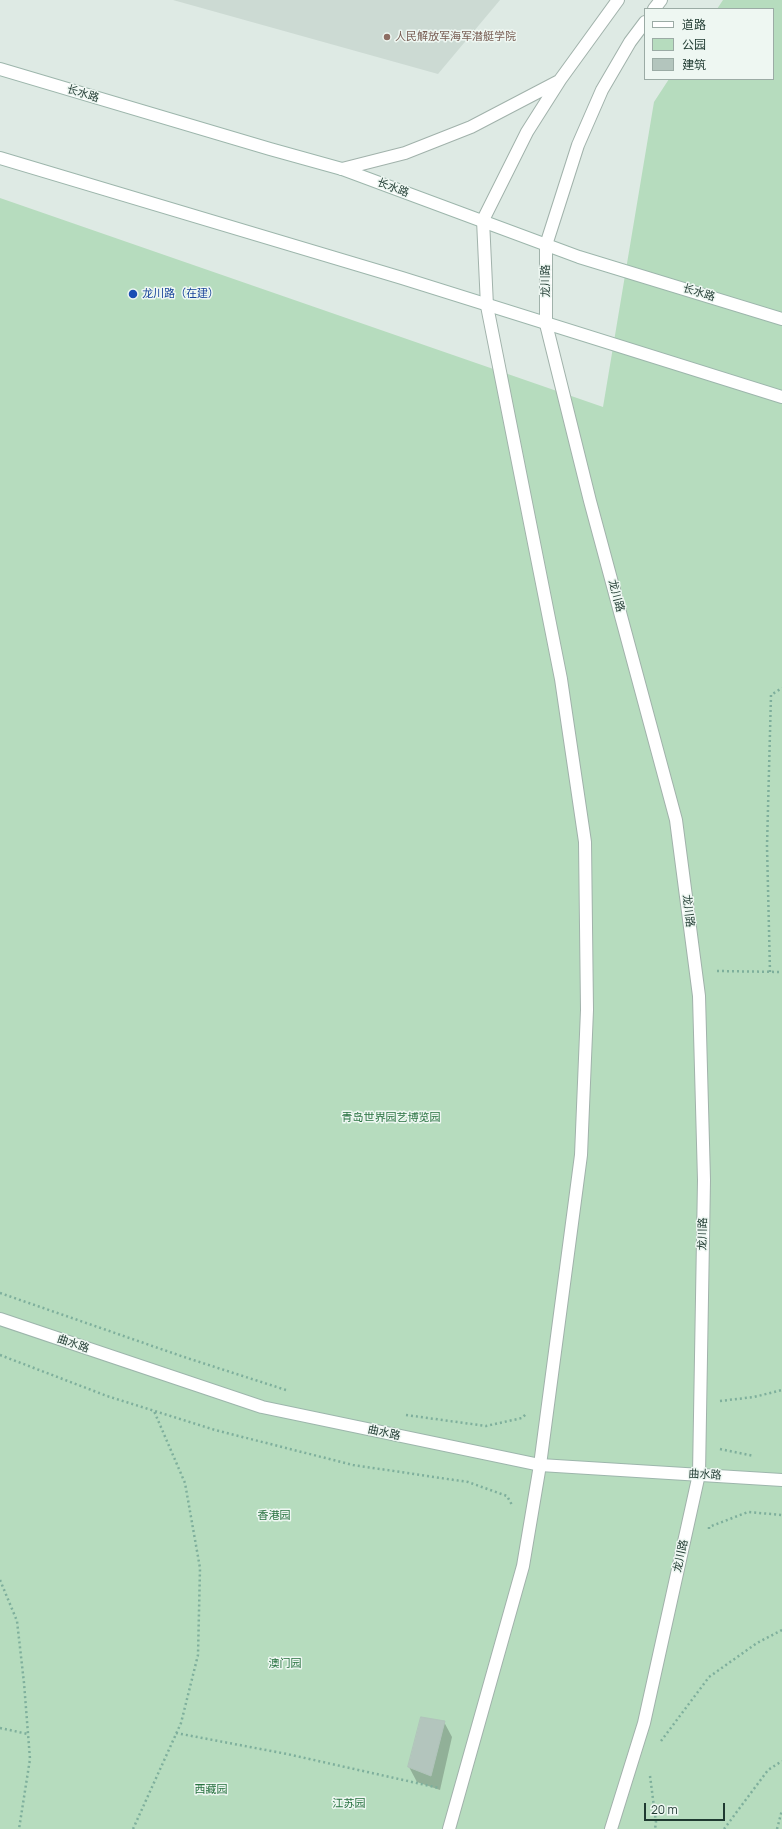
<!DOCTYPE html>
<html>
<head>
<meta charset="utf-8">
<style>
  body { margin:0 }
  #map { position:relative; width:782px; height:1829px; overflow:hidden; background:#deeae4; font-family:Manrope,"Noto Sans SC",sans-serif }
  canvas { display:block }
  .legend { position:absolute; left:644px; top:8px; width:130px; height:72px; box-sizing:border-box; background:#eef7f2; border:1px solid #9baba5; margin:0; padding:5px 7px; list-style:none; font-size:12px; color:#1f3a31 }
  .legend li { display:flex; align-items:center; gap:8px; height:20px }
  .legend b { width:20px; border:1px solid #9baba5 }
  .scale { position:absolute; left:644px; top:1803px; width:81px; height:18px; box-sizing:border-box; border:2px solid #1f3a31; border-top:0; padding-left:5px; font-size:12px; line-height:14px; white-space:nowrap; color:#1f3a31; -webkit-text-stroke:3px #eef7f2; paint-order:stroke }
</style>
</head>
<body>
<div id="map">
<canvas width="782" height="1829"></canvas>
<ul class="legend">
<li><b style="height:5px;background:#fff"></b>道路</li>
<li><b style="height:11px;background:#b6dcbe"></b>公园</li>
<li><b style="height:11px;background:#b3c5bd"></b>建筑</li>
</ul>
<div class="scale">20 m</div>
</div>
<script>
const ctx = document.querySelector('canvas').getContext('2d');
ctx.lineJoin = 'round';
function paint(path, color) { ctx.fillStyle = color; ctx.fill(path, 'evenodd'); }
function strokePath(path, color, width, dash) { ctx.strokeStyle = color; ctx.lineWidth = width; ctx.lineCap = dash ? 'butt' : 'round'; ctx.setLineDash(dash || []); ctx.stroke(path); }
function drawText(font, color, halo, rows, align = 'center') {
  ctx.font = font + ' Manrope,"Noto Sans SC",sans-serif'; ctx.lineWidth = 3; ctx.setLineDash([]); ctx.textBaseline = 'middle'; ctx.strokeStyle = halo; ctx.fillStyle = color; for (const [text, x, y, turn = 0] of rows) {
    ctx.save(); ctx.translate(x, y); ctx.rotate((+turn || 0) * Math.PI / 180); ctx.textAlign = isNaN(turn) ? turn : align; if (halo) ctx.strokeText(text, 0, 0); ctx.fillText(text, 0, 0); ctx.restore();
  }
}
const built = new Path2D(`
  M 173,0 L 500,0 L 438,74 Z`);
const green = new Path2D(`
  M 723,0 L 782,0 L 782,1829 L 0,1829 L 0,198 L 603,407 L 654,102 L 669,79 L 773,79 L 773,9 L 717,9 Z`);
const shadow = new Path2D(`
  M 444,1722 L 452,1737 L 440,1790 L 417,1782 L 409,1767 Z`);
const building = new Path2D(`
  M 421,1717 L 445,1721 L 431,1776 L 408,1767 Z`);
const path = new Path2D(`
  M 717,971 L 782,972
  M 770,972 L 767,846 L 771,695 L 782,688
  M 0,1293 L 184,1357 L 286,1390
  M 0,1355 L 107,1396 L 215,1430 L 353,1465 L 468,1482 L 507,1496 L 512,1505
  M 720,1401 L 754,1397 L 782,1390
  M 406,1415 L 486,1426 L 522,1418 L 526,1414
  M 720,1449 L 754,1456
  M 709,1529 L 709,1527 L 748,1512 L 782,1515
  M 0,1580 L 17,1621 L 24,1683 L 30,1759 L 19,1829
  M 0,1728 L 28,1734
  M 176,1733 L 287,1754 L 439,1788
  M 661,1741 L 709,1677 L 757,1643 L 782,1630
  M 650,1776 L 656,1822 L 655,1829
  M 133,1829 L 181,1723 L 198,1655 L 200,1568 L 185,1483 L 154,1411
  M 724,1829 L 768,1770 L 782,1761
  M 777,1829 L 782,1810`);
const street = new Path2D(`
  M 654,9 L 661,0
  M 342,169 L 405,153 L 471,127 L 559,81
  M 449,1829 L 523,1566 L 540,1465 L 581,1155 L 587,1010 L 585,842 L 561,679 L 487,306 L 483,220 L 527,132 L 560,80 L 618,0
  M 611,1829 L 644,1723 L 699,1474 L 704,1180 L 699,996 L 676,820 L 590,501 L 546,324 L 546,245 L 578,145 L 602,90 L 630,42 L 645,22`);
const secondary = new Path2D(`
  M 0,69 L 270,149 L 342,169 L 579,257 L 782,319
  M 0,158 L 402,278 L 782,397
  M 0,1319 L 262,1407 L 540,1465 L 782,1480`);
const markers = [
  [387,37,4,"#8d6e63"],
  [133,294,5,"#1a4fb4"]
];
const educationNames = [
  ["人民解放军海军潜艇学院",395,37]
];
const streetNames = [
  ["长水路",83,94,17],
  ["长水路",393,188,21],
  ["龙川路",546,281,-90],
  ["长水路",699,293,17],
  ["龙川路",616,596,75],
  ["龙川路",688,911,83],
  ["龙川路",703,1234,-89],
  ["曲水路",73,1344,19],
  ["曲水路",384,1433,12],
  ["曲水路",705,1475,3],
  ["龙川路",681,1556,-78]
];
const transitNames = [
  ["龙川路（在建）",142,294]
];
const parkNames = [
  ["青岛世界园艺博览园",391,1118],
  ["香港园",274,1516],
  ["澳门园",285,1664],
  ["西藏园",211,1790],
  ["江苏园",349,1804]
];
paint(built, '#ccdad3');
paint(green, '#b6dcbe');
paint(shadow, '#0003');
paint(building, '#b3c5bd');
strokePath(building, '#b1c4bb', 1);
strokePath(street, '#a1b2ab', 14);
strokePath(secondary, '#9db6ac', 14);
strokePath(path, '#7eaf9c', 2.5, [2, 3]);
strokePath(street, '#fff', 12);
strokePath(secondary, '#fff', 12);
for (const [x, y, r, color] of markers) { const dot = new Path2D(); dot.arc(x, y, r, 0, 2 * Math.PI); ctx.fillStyle = color; ctx.fill(dot); strokePath(dot, '#eef7f2', 1.5); }
drawText('11px', '#785e54', '#eef7f2', educationNames, 'left');
drawText('11px', '#1f3a31', '#eef7f2', streetNames);
drawText('11px', '#164399', '#eef7f2', transitNames, 'left');
drawText('11px', '#287240', '#eef7f2', parkNames);
</script>
</body>
</html>
